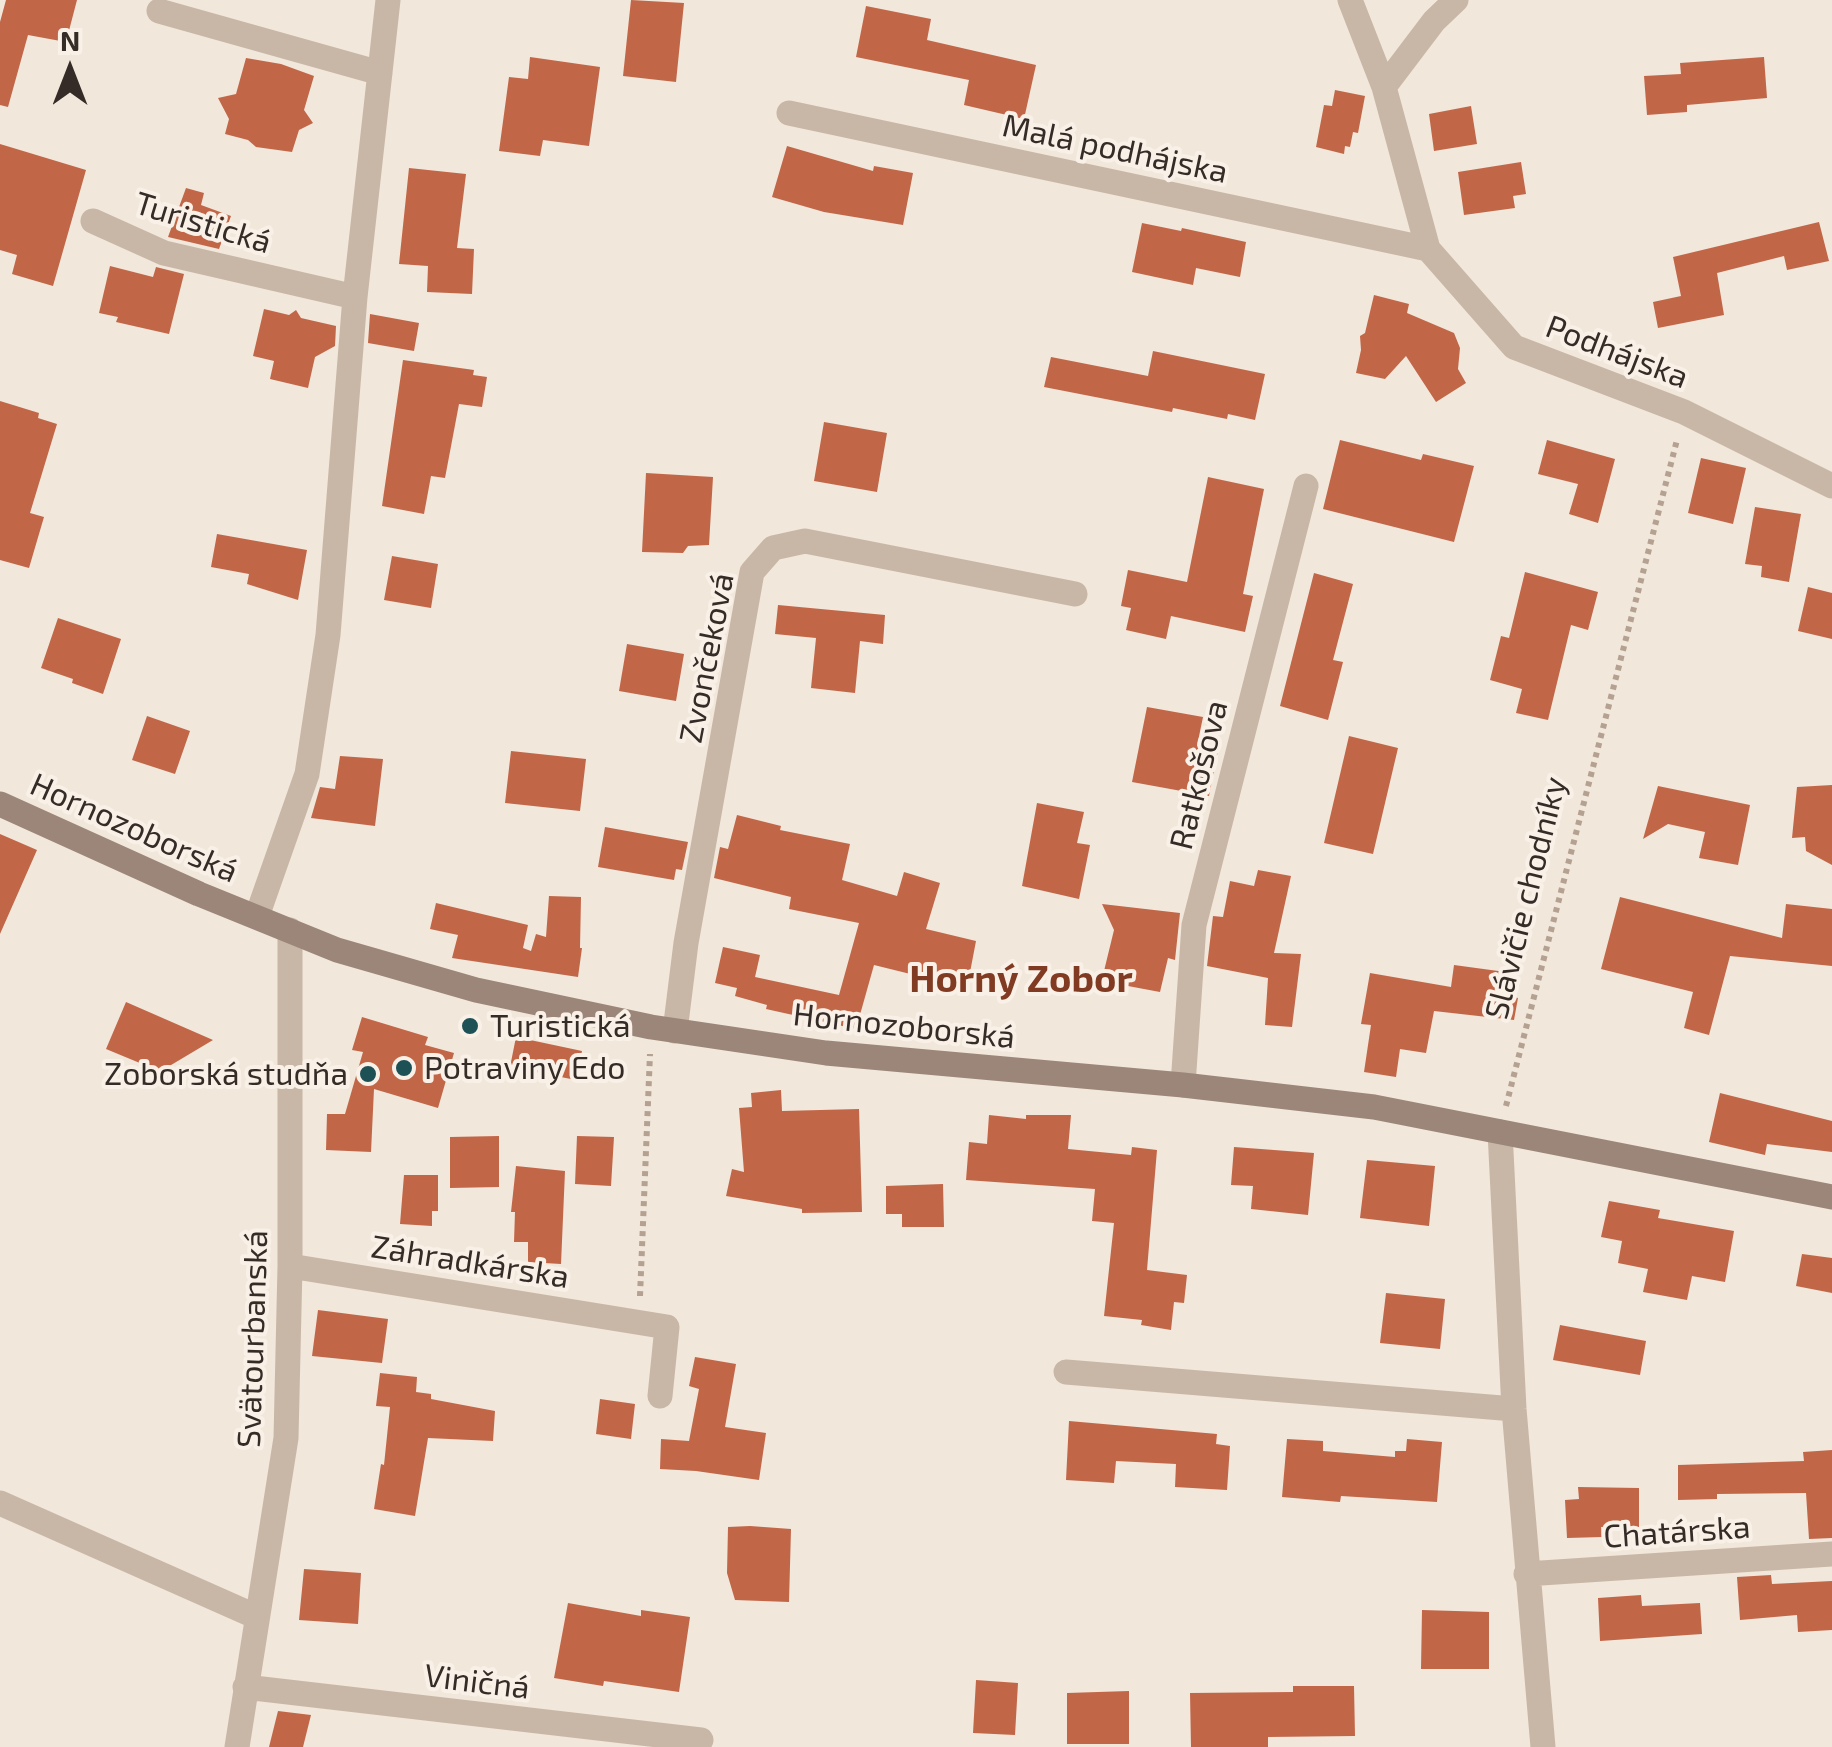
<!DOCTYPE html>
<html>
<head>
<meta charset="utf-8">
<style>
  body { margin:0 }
  #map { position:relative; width:1832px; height:1747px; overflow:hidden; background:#f1e7db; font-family:"Exo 2",sans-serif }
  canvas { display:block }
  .north { position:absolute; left:20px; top:20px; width:100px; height:100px; -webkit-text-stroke:8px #f9f1e7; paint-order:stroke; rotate:0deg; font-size:28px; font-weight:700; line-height:40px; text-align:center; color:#352c27 }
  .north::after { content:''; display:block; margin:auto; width:35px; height:45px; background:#352c27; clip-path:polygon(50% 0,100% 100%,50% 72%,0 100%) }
</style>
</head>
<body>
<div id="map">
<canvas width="1832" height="1747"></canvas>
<div class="north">N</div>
</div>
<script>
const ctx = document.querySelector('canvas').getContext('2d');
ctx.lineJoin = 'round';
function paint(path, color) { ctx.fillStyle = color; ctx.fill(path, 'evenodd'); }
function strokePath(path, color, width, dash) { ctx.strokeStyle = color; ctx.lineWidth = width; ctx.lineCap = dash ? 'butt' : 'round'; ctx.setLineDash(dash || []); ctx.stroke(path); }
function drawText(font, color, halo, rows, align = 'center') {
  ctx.font = font + ' "Exo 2",sans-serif'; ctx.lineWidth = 8; ctx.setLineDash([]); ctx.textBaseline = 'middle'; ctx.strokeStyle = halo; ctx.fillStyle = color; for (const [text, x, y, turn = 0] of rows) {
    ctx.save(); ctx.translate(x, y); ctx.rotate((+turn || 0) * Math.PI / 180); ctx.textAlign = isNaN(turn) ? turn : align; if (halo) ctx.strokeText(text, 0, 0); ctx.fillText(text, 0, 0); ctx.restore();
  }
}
const building = new Path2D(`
  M 6,0 L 77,0 L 66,42 L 28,35 L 8,107 L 0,105 L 0,22 Z
  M 631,0 L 684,3 L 676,82 L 623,76 Z
  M 866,6 L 931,19 L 927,40 L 1036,65 L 1024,119 L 964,105 L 969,80 L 856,57 Z
  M 530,57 L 600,67 L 589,146 L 543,140 L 540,156 L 499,151 L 509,77 L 528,79 Z
  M 1764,57 L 1767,98 L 1687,105 L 1687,112 L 1647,115 L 1644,76 L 1681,74 L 1680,63 Z
  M 246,58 L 281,64 L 314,76 L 304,110 L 313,123 L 299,130 L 292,152 L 256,147 L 248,140 L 225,134 L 229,119 L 218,98 L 236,94 Z
  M 1335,90 L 1365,96 L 1358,133 L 1353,132 L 1350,147 L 1345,146 L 1344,154 L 1316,147 L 1324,105 L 1332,106 Z
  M 1471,106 L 1477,144 L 1434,151 L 1429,114 Z
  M 0,144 L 86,170 L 53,286 L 12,274 L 17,255 L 0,250 Z
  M 787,146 L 873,171 L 874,166 L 913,173 L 903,225 L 824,212 L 772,197 Z
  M 1521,162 L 1526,194 L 1513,196 L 1515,208 L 1464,215 L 1458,172 Z
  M 409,168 L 466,174 L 457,248 L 474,249 L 472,294 L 427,292 L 428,266 L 399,264 Z
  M 186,188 L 204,193 L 201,205 L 231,216 L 219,249 L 168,237 Z
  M 1819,222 L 1829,261 L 1787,270 L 1784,256 L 1717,273 L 1724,315 L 1658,328 L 1653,302 L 1681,296 L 1673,257 Z
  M 1142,223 L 1181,231 L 1182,228 L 1246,242 L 1240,277 L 1196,268 L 1193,285 L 1132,272 Z
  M 110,266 L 153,277 L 156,267 L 184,274 L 169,334 L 116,322 L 118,317 L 99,313 Z
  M 1374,295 L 1409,304 L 1407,313 L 1454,333 L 1460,348 L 1458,369 L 1466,383 L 1436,402 L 1406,356 L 1385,379 L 1356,373 L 1361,350 L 1360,336 L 1365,333 Z
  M 264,309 L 289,315 L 296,310 L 301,318 L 336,326 L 335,346 L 315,357 L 308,388 L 270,379 L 274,361 L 253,356 Z
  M 370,314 L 419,323 L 414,351 L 368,343 Z
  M 1153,351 L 1265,374 L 1255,420 L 1228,414 L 1227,419 L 1173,408 L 1172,412 L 1044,387 L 1051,357 L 1148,376 Z
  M 403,360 L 474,370 L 473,375 L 487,377 L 482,407 L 459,404 L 445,478 L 431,476 L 424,514 L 382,506 Z
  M 0,401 L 39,413 L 38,418 L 57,424 L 30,513 L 44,517 L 29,568 L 0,560 Z
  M 824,422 L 887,433 L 877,492 L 814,481 Z
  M 1340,440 L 1421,460 L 1423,454 L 1474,466 L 1454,542 L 1323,509 Z
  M 1547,440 L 1615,459 L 1598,523 L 1569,514 L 1578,484 L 1538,474 Z
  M 1701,458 L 1746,468 L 1733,524 L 1688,513 Z
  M 646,473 L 713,477 L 709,545 L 688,546 L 683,553 L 642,552 Z
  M 1208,477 L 1264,489 L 1243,594 L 1253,596 L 1245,632 L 1171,616 L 1166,639 L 1126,630 L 1131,608 L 1121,606 L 1128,570 L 1187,582 Z
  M 1755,507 L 1801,514 L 1789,582 L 1761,577 L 1762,566 L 1745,564 Z
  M 217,534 L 307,550 L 298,600 L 247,584 L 249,574 L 211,567 Z
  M 392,556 L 438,564 L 431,608 L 384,600 Z
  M 1525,572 L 1598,592 L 1588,630 L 1571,625 L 1548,720 L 1516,713 L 1522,689 L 1490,680 L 1501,636 L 1509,638 Z
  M 1314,573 L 1353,584 L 1333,660 L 1343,662 L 1328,720 L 1280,706 Z
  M 1808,587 L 1832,593 L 1832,639 L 1798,631 Z
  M 778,605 L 885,615 L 883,644 L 860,641 L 855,693 L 811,688 L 816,638 L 775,634 Z
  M 58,618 L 121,639 L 103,694 L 72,683 L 73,679 L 41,668 Z
  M 627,644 L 684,654 L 676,701 L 619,691 Z
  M 1147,707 L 1203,717 L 1197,746 L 1218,750 L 1209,796 L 1132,782 Z
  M 147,716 L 190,731 L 175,774 L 132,760 Z
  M 1349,736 L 1398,748 L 1373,854 L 1324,843 Z
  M 511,751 L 586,759 L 580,811 L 505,803 Z
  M 340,756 L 383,759 L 375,826 L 311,818 L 320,787 L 335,789 Z
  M 1832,785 L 1832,865 L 1806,851 L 1805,837 L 1792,838 L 1797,787 Z
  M 1658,786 L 1750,805 L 1738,865 L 1699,858 L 1705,832 L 1668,824 L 1643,839 Z
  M 1037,803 L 1084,812 L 1077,843 L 1090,845 L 1079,899 L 1022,886 Z
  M 737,815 L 781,826 L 780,830 L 850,844 L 842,880 L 897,896 L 904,872 L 940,883 L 926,929 L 976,941 L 967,988 L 874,965 L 856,1029 L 766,1009 L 767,1005 L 735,996 L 737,988 L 715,983 L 723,947 L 760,955 L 755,977 L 839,995 L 859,923 L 789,909 L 791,897 L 714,878 L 720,847 L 728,849 Z
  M 605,827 L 688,842 L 682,870 L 676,869 L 674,880 L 598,867 Z
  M 0,834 L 37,850 L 0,934 Z
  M 1258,870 L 1291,876 L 1274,953 L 1301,954 L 1292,1027 L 1265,1025 L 1268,978 L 1207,966 L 1213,916 L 1223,917 L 1230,881 L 1254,886 Z
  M 549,896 L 581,897 L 580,948 L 582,948 L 578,977 L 452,958 L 458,935 L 430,929 L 436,903 L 528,925 L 523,948 L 531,951 L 536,934 L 546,937 Z
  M 1620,897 L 1782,938 L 1786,904 L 1832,909 L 1832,966 L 1730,956 L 1709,1035 L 1684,1028 L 1693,992 L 1601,969 Z
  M 1102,904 L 1180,913 L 1175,960 L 1168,958 L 1160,992 L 1128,986 L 1130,974 L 1104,971 L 1114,930 Z
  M 1454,965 L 1513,973 L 1510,996 L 1518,998 L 1514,1020 L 1434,1011 L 1426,1053 L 1400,1049 L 1396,1077 L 1364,1072 L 1371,1025 L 1361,1024 L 1370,973 L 1451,987 Z
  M 126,1002 L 213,1040 L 156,1074 L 147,1066 L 106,1049 Z
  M 362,1017 L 428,1037 L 425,1045 L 454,1053 L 438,1108 L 374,1089 L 371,1152 L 326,1150 L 327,1114 L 345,1114 L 363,1052 L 352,1050 Z
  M 516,1037 L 582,1051 L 576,1080 L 510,1067 Z
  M 781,1090 L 782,1111 L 859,1109 L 862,1212 L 802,1213 L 802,1209 L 726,1196 L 732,1169 L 744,1172 L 739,1108 L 752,1107 L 751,1093 Z
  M 1720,1093 L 1832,1121 L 1832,1152 L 1767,1144 L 1765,1155 L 1709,1142 Z
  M 989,1115 L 1026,1119 L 1026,1115 L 1071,1115 L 1068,1149 L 1131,1155 L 1132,1147 L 1157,1150 L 1147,1270 L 1187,1275 L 1184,1303 L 1174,1302 L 1171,1330 L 1141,1325 L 1142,1320 L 1104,1316 L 1114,1223 L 1092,1221 L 1095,1189 L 966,1180 L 969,1142 L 987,1144 Z
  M 499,1136 L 499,1187 L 450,1188 L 450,1137 Z
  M 577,1136 L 614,1137 L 611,1186 L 575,1184 Z
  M 1234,1147 L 1314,1153 L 1308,1215 L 1251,1209 L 1253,1186 L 1231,1185 Z
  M 1367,1160 L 1435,1166 L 1429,1226 L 1360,1218 Z
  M 516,1166 L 565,1171 L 561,1264 L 528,1262 L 528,1242 L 514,1242 L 515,1212 L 511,1212 Z
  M 404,1175 L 438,1175 L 438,1211 L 432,1211 L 432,1226 L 400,1224 Z
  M 943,1184 L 944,1227 L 902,1227 L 902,1214 L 886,1214 L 886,1186 Z
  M 1609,1201 L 1660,1210 L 1658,1218 L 1734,1231 L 1725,1282 L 1692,1276 L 1687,1300 L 1643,1292 L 1648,1269 L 1618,1263 L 1622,1241 L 1601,1237 Z
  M 1802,1254 L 1832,1258 L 1832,1293 L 1796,1286 Z
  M 1386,1293 L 1445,1299 L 1440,1349 L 1380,1343 Z
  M 318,1310 L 388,1319 L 382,1363 L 312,1356 Z
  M 1560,1325 L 1646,1341 L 1640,1375 L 1553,1360 Z
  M 695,1357 L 736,1364 L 725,1427 L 766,1433 L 759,1480 L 696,1471 L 660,1469 L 661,1439 L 689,1441 L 699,1389 L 689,1386 Z
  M 380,1373 L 417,1377 L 416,1392 L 431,1394 L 431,1399 L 495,1411 L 493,1441 L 428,1438 L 415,1516 L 374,1509 L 381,1464 L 384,1465 L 390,1407 L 376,1406 Z
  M 600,1399 L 635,1404 L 631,1439 L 596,1434 Z
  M 1069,1421 L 1217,1434 L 1216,1444 L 1230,1446 L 1227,1490 L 1175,1487 L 1176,1464 L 1116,1461 L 1114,1483 L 1066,1480 Z
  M 1287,1439 L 1323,1441 L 1323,1451 L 1395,1457 L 1395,1451 L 1406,1451 L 1407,1439 L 1442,1442 L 1437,1502 L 1341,1496 L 1340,1502 L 1282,1497 Z
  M 1832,1450 L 1832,1538 L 1809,1539 L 1806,1493 L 1717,1494 L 1717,1499 L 1678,1500 L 1678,1465 L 1804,1461 L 1803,1452 Z
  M 1578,1487 L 1639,1488 L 1639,1527 L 1601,1527 L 1602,1537 L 1567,1538 L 1565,1500 L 1579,1499 Z
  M 750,1526 L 791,1529 L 789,1602 L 735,1600 L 727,1573 L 728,1527 Z
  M 304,1569 L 361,1573 L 358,1624 L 299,1620 Z
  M 1771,1575 L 1772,1584 L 1832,1581 L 1832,1630 L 1798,1632 L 1797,1615 L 1740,1620 L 1737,1577 Z
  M 1641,1595 L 1642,1606 L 1700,1603 L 1702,1634 L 1600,1641 L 1598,1598 Z
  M 568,1603 L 641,1616 L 641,1610 L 690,1617 L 679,1692 L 604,1681 L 603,1686 L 554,1678 Z
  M 1422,1610 L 1489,1612 L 1489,1669 L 1421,1669 Z
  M 976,1680 L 1018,1683 L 1015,1735 L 973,1733 Z
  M 1293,1686 L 1354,1686 L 1355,1736 L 1268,1737 L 1268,1747 L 1191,1747 L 1190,1693 L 1293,1692 Z
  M 1129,1691 L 1129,1744 L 1067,1744 L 1067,1693 Z
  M 278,1711 L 311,1715 L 303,1747 L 269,1747 Z`);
const path = new Path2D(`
  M 1506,1106 L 1677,440
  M 640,1296 L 650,1054`);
const street = new Path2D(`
  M 1350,0 L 1384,87 L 1428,249 L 1514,347 L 1684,412 L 1832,486
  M 159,11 L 380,73
  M 1384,87 L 1434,21 L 1456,0
  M 789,113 L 1428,249
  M 93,221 L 164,253 L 355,297
  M 257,916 L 307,774 L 328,635 L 355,297 L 388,0
  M 675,1031 L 686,943 L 752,572 L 773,548 L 805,541 L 1075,594
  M 1183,1085 L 1194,925 L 1306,486
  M 1500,1132 L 1514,1409 L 1543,1747
  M 290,1266 L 667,1327 L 660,1396
  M 1066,1372 L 1514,1409
  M 0,1503 L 257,1617
  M 1526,1574 L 1832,1554
  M 245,1687 L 701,1740
  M 237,1747 L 286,1438 L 290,1266 L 290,930`);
const secondary = new Path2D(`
  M 0,804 L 199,894 L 337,950 L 476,990 L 651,1027 L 826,1053 L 1183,1085 L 1374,1107 L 1832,1197`);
const markers = [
  [470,1026,10,"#1e5155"],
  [404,1068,10,"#1e5155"],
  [368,1074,10,"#1e5155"]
];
const streetNames = [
  ["Malá podhájska",1115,149,12],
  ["Turistická",203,223,17],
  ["Podhájska",1617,352,21],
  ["Zvončeková",707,658,-79],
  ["Ratkošova",1199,775,-76],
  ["Hornozoborská",134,828,24],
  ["Slávičie chodníky",1526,898,-76],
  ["Hornozoborská",904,1026,6],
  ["Záhradkárska",470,1262,9],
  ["Svätourbanská",253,1339,-88],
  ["Chatárska",1677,1532,-4],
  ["Viničná",477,1682,7]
];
const poiNames = [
  ["Turistická",490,1026],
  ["Potraviny Edo",424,1068],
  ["Zoborská studňa",348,1074,"right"]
];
const quarterNames = [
  ["Horný Zobor",1021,979]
];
paint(building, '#c26648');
strokePath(path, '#b4a191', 6, [5, 5]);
strokePath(street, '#c8b7a7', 25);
strokePath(secondary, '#9c8679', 25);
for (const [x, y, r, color] of markers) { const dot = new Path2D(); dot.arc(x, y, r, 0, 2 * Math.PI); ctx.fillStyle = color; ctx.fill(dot); strokePath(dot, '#f9f1e7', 4); }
drawText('32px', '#352c27', '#f9f1e7', streetNames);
drawText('32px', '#352c27', '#f9f1e7', poiNames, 'left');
drawText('bold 38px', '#813b23', '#f9f1e7', quarterNames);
</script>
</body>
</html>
